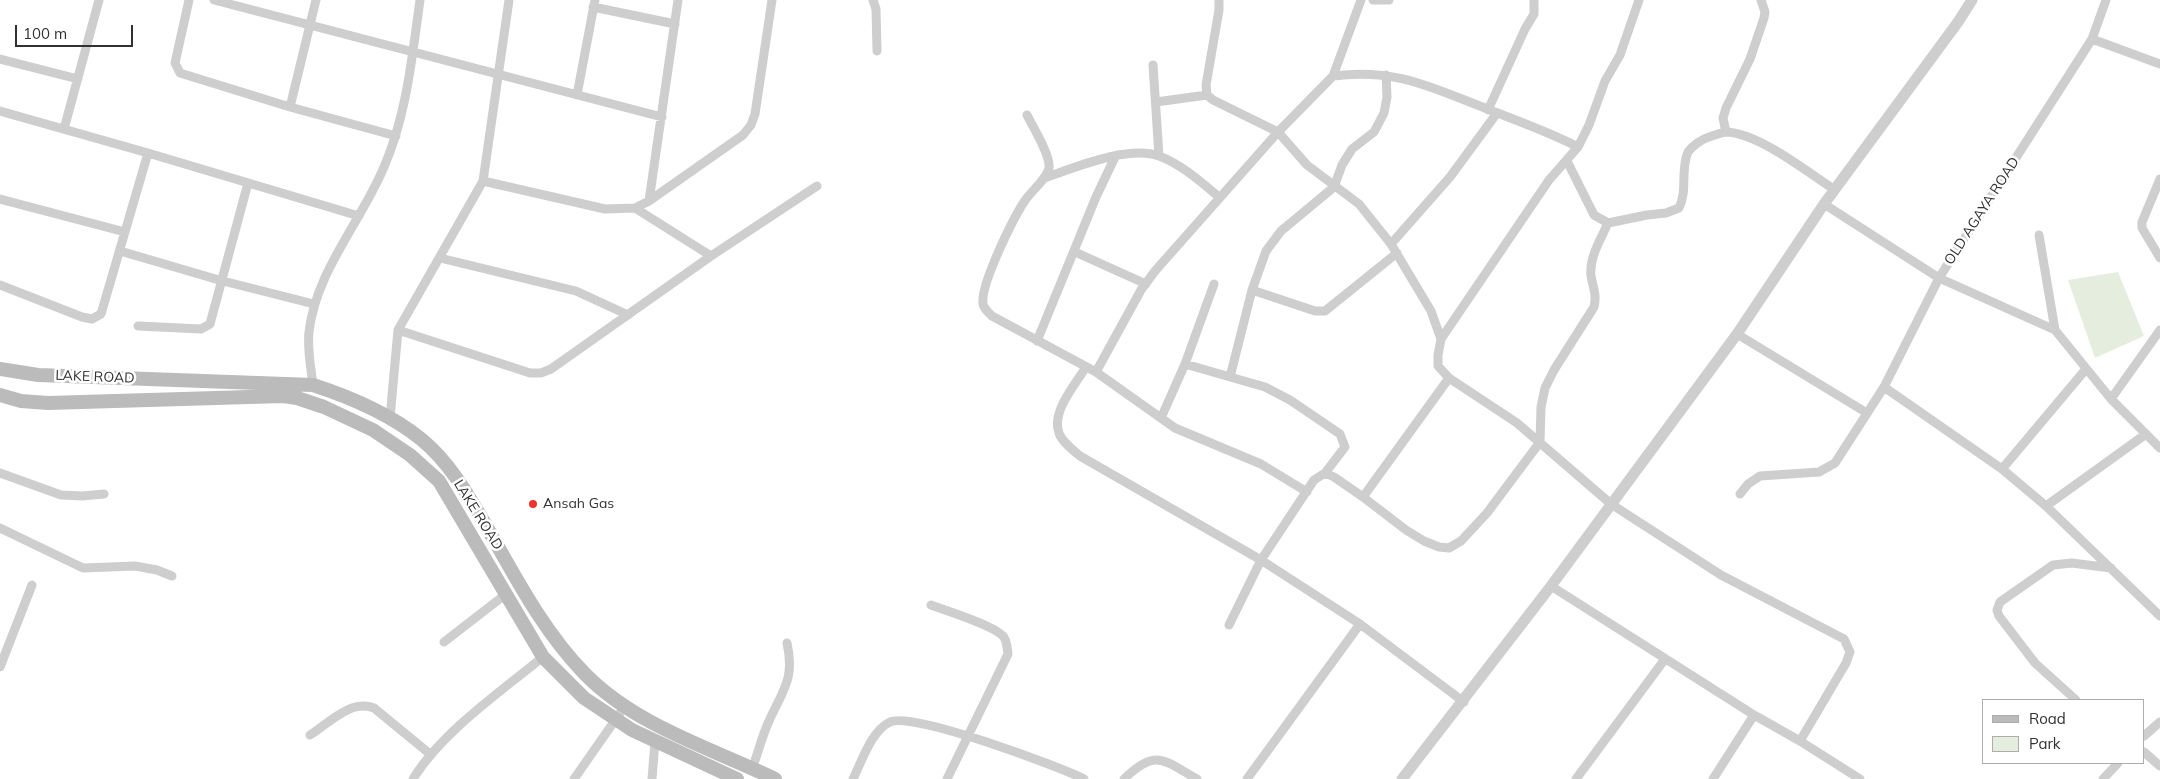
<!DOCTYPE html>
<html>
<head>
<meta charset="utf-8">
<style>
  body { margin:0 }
  #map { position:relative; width:2160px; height:779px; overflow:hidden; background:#fff; font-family:Mulish,sans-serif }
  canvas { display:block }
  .legend { position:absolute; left:1982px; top:699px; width:162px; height:65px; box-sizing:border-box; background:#fff; border:1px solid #adadad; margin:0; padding:6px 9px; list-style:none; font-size:15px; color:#313131 }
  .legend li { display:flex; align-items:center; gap:10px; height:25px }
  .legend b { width:25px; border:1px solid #adadad }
  .scale { position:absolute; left:15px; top:25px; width:118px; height:22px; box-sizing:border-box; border:2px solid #313131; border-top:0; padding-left:6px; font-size:15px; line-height:18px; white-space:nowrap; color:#313131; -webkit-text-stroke:4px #fff; paint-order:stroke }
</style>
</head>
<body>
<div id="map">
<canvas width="2160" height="779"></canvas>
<ul class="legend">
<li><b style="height:6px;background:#bbb"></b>Road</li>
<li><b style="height:14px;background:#e5eede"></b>Park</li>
</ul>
<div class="scale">100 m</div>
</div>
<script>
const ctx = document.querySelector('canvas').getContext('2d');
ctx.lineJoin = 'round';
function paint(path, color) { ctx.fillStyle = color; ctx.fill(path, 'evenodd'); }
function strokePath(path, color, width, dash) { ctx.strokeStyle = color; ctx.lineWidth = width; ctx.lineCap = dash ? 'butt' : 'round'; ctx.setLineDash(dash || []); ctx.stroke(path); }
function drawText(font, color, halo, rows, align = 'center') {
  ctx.font = font + ' Mulish,sans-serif'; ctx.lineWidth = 5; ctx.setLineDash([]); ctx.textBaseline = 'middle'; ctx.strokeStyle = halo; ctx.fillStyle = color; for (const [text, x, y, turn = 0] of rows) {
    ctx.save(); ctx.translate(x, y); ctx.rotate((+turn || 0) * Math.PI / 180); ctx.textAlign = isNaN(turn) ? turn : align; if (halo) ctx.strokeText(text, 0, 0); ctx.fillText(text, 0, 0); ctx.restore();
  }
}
const green = new Path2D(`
  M 2118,272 L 2144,336 L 2095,358 L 2068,280 Z`);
const minor = new Path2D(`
  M 189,0 L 175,63 L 180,73 L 290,107 L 396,136
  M 214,0 L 662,117
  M 873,0 L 876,9 L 877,51
  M 1219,0 L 1219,10 L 1206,85 L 1207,95 L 1213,100 L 1278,132 L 1307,165 L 1359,204 L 1391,244 L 1431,311 L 1441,339 L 1438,355 L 1438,366 L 1449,378 L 1517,423 L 1611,504 L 1721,575 L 1844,639 L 1850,652 L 1846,663 L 1800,741
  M 1373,0 L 1389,0
  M 593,7 L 675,24
  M 2092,39 L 2160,64
  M 0,59 L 78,79
  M 1153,65 L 1159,156
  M 1333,76 L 1361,0
  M 577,95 L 595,0
  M 1156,102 L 1207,95
  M 290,107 L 316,0
  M 1488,110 L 1525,29 L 1534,14 L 1534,0
  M 0,111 L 148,153 L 359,216
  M 1027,115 C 1033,127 1051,156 1049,168 C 1046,180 1031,191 1024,202 C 1013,219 980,285 983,304 C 984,309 988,312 992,316 L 1096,372 L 1175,428 L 1261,464 L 1307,492
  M 64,129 L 99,0
  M 1726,132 L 1723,118 L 1726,108 L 1750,59 L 1764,18 L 1765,12 L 1761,0
  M 1567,161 L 1594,215 L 1608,223 L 1647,215 L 1666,213 L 1679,208 C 1688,190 1680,170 1688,152 C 1692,146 1702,139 1709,137 C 1715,135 1722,132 1728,132 C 1761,135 1806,171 1835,190
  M 1044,178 C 1074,168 1127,145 1159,156 C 1181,164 1201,182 1219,197
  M 2160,179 L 2142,222 L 2142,228 L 2160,258
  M 483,181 L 509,0
  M 0,199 L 125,232
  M 649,201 L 678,0
  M 1824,204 L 1939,278 L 2055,330 L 2111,399 L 2160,448
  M 635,208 L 711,256
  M 2039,235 L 2055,330
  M 1391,244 L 1450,177 L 1497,113
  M 120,251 L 219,280 L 314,304
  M 1075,252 L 1146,284
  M 440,258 L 576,291 L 628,315
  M 0,285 L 82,317 L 92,319 L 101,314 L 148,153
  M 1252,290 L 1315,311 L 1325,311 L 1397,253
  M 138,326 L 201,329 L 210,324 L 248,183
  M 398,330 L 530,373 L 541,373 L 551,369 L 711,256 L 817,186
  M 1737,334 L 1867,413
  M 1441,339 L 1549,180 L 1578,147 L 1589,125 L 1605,81 L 1620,55 L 1639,0
  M 1037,341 L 1096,197 L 1115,157
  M 1185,364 L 1265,387 L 1290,400 L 1340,434 L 1345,447 L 1325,473
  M 1086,367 C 1075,385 1051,412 1059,433 C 1062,442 1073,450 1080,456 L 1261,560 L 1360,624 L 1464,702
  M 1096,372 L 1141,290 L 1155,271 L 1278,132 L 1333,76 C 1398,68 1432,88 1490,110 C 1520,122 1549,132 1578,147
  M 1230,377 L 1252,290 L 1266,251 L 1281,231 L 1334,187 L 1342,165 L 1352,149 L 1374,132 L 1384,113 L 1387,97 L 1386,75
  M 313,385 C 311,368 307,349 309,332 C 316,271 361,222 384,167 C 407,114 412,56 420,0
  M 1884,387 L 2002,469 L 2046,506 L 2160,616
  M 2111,399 L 2160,330
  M 390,418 L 398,330 L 483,181 L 605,209 L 635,208 L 649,201 L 743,135 L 751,125 L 755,114 L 772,0
  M 1161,418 L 1185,364 L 1214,284
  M 2002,469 L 2086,369
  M 0,473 L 61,495 L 82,496 L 104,494
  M 1740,494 L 1748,484 L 1760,476 L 1819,472 L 1835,463 L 1884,387 L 1939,278 L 2092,39 L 2106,0
  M 1363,497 L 1406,530 L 1424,541 L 1439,547 L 1449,548 L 1461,541 L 1487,513 L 1540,442 L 1541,407 L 1545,388 L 1554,370 L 1594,307 C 1597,295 1593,287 1591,276 C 1589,257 1601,239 1608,223
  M 2046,506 L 2146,434
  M 0,528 L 83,568 L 135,566 L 157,570 L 172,576
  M 1551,586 L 1754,715 L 1800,741 L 1860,779
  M 931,605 C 947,611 993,625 1003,636 C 1007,640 1007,648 1008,654 L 947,779
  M 1229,625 L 1261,560 L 1314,480 L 1325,473 L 1334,477 L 1363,497 L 1449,378
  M 444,642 L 506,594
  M 0,667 L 32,585
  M 2076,700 L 2035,663 L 1999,616 L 1997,610 L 2000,602 L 2053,565 L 2072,563 L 2111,568
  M 310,735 C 329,723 351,699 374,708 L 430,754
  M 2144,736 L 2160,722
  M 2144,752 L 2160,766
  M 752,769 C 758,753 762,736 769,721 C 783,690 795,679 787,643
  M 413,779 C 442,732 500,692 543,657
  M 574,779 L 625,706
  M 652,779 L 655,741
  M 853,779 C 862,761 871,731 890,722 C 911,711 1058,766 1084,779
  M 1124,779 C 1156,748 1163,760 1197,779
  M 1247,779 L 1360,624
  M 1576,779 L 1665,659
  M 1713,779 L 1754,715
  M 2103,779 L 2118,763`);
const tertiary = new Path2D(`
  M 1402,779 L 1551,586 L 1737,334 L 1824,204 L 1958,22 L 1972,0`);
const secondary = new Path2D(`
  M 0,369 L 38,375 L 313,385 C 350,397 390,414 421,439 C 452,464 472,502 492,536 C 519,584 546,634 585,674 C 636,726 711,748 775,779
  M 0,395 L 21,401 L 48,403 L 283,396 L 297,398 L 324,407 L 373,430 L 410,455 L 439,481 L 543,657 L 584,698 L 632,730 L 737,779`);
const markers = [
  [533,504,5,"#ef352b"]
];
const streetNames = [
  ["OLD AGAYA ROAD",1982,211,-57],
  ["LAKE ROAD",95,377,2],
  ["LAKE ROAD",478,515,58]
];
const poiNames = [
  ["Ansah Gas",543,504]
];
paint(green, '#e5eede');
strokePath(minor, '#cecece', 9);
strokePath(tertiary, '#cecece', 11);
strokePath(secondary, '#bbb', 14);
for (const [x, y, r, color] of markers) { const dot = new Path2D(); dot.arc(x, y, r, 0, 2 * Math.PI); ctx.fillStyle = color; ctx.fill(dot); strokePath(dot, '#fff', 2); }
drawText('14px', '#313131', '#fff', streetNames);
drawText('14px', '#313131', '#fff', poiNames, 'left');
</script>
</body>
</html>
